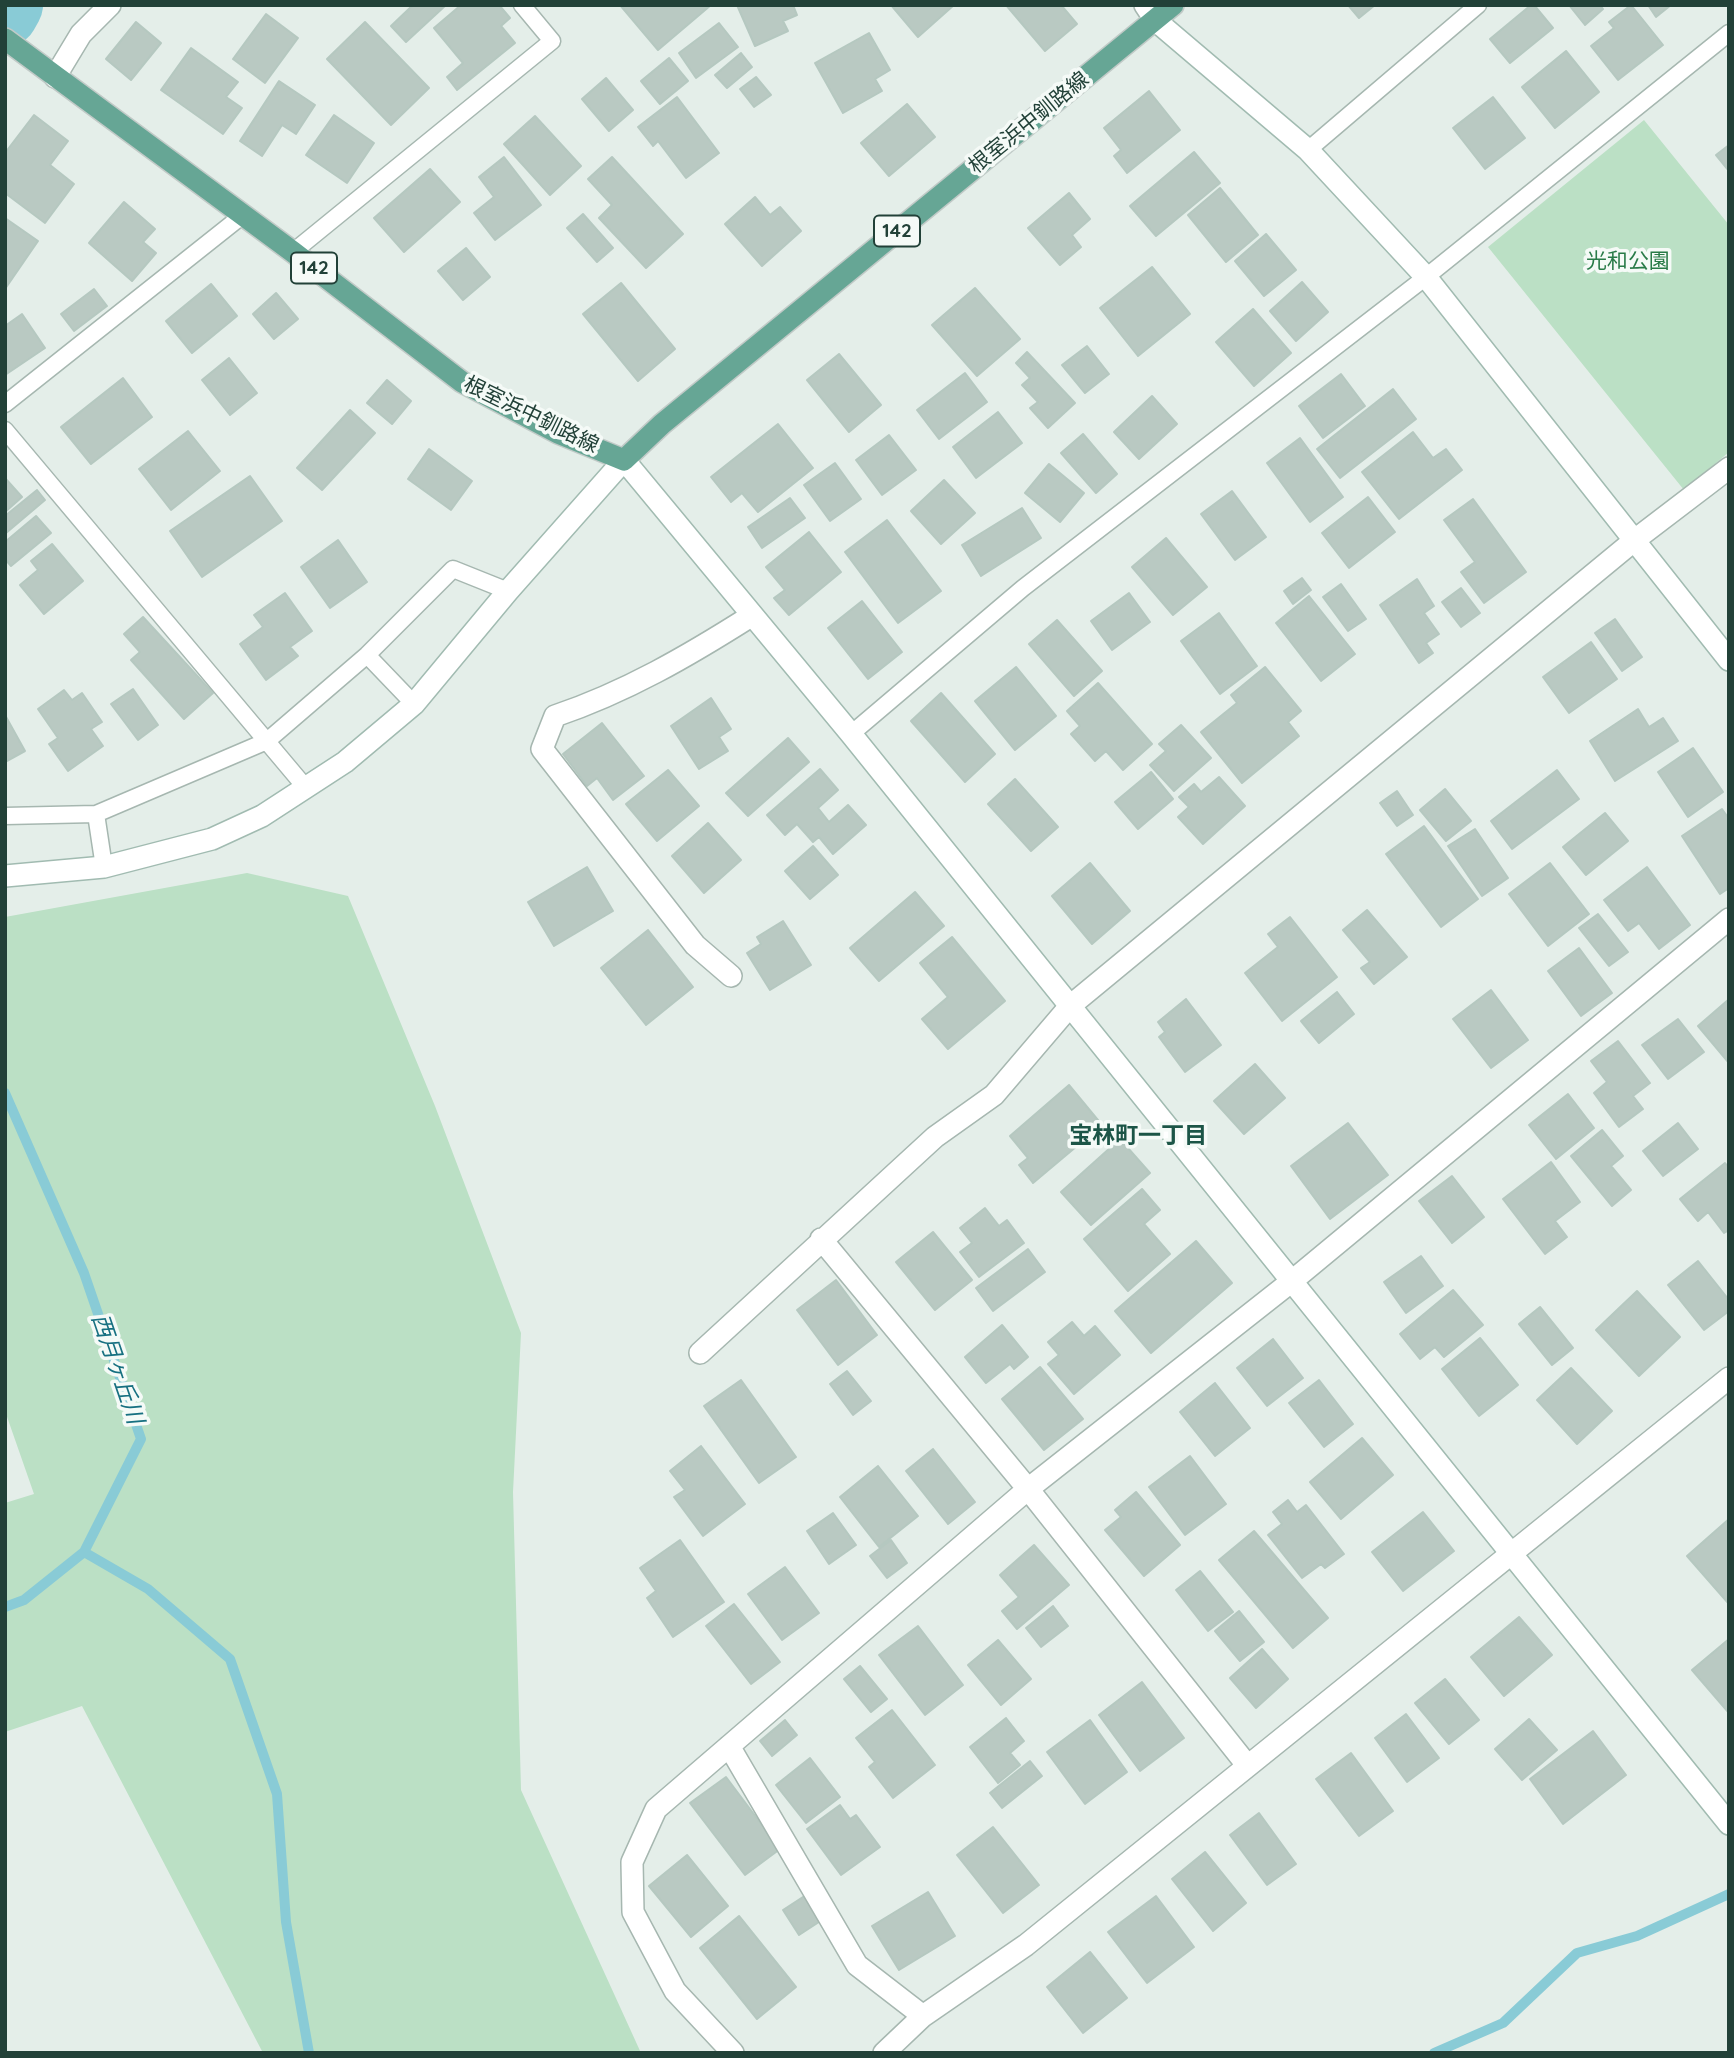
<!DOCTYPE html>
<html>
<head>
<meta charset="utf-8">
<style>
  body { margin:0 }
  #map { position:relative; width:1734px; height:2058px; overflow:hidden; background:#e4eee9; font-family:Quicksand,sans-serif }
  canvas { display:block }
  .frame { position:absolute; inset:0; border:7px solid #224138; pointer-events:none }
</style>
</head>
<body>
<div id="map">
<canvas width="1734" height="2058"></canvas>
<div class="frame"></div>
</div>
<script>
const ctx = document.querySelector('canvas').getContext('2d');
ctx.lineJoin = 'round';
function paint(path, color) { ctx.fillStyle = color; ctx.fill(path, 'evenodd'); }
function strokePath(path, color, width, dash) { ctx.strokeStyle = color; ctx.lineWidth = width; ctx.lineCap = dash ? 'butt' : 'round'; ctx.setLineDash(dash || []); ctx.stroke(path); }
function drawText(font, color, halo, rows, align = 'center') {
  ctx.font = font + ' Quicksand,"Noto Sans JP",sans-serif'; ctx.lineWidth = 7; ctx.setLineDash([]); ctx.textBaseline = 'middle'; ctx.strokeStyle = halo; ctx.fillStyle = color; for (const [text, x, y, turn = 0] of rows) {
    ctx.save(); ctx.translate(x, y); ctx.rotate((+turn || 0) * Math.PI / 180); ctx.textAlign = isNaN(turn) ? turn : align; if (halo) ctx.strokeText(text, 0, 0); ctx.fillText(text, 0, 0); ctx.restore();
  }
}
const green = new Path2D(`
  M 1644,120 L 1729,225 L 1729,452 L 1684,490 L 1488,247 Z
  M 247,873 L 348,896 L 435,1106 L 521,1333 L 513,1492 L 521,1790 L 641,2053 L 263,2053 L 82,1706 L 5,1732 L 5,1503 L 34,1494 L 5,1411 L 5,917 Z`);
const stream = new Path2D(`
  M 5,1093 L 84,1273 L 141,1439 L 84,1552 L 24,1600 L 5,1607
  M 84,1552 L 148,1589 L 230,1659 L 277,1794 L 286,1922 L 309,2053
  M 1434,2053 L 1503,2023 L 1577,1953 L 1637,1936 L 1729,1894`);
const river = new Path2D(`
  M 5,14 L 10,5`);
const building = new Path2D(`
  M 413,5 L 446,5 L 406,42 L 391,26 Z
  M 461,5 L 499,5 L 510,18 L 501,26 L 515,43 L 457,90 L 447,77 L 463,63 L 434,28 Z
  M 620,5 L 711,5 L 658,50 Z
  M 737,5 L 793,5 L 797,15 L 783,21 L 788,31 L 755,46 Z
  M 891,5 L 954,5 L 918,37 Z
  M 1006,5 L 1061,5 L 1077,24 L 1045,51 Z
  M 1348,5 L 1375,5 L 1359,18 Z
  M 1531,5 L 1534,5 L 1553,28 L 1510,63 L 1490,39 Z
  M 1569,5 L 1600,5 L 1603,9 L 1585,25 Z
  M 1631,5 L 1663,45 L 1618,80 L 1591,46 L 1614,28 L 1609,22 Z
  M 1648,5 L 1671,5 L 1656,17 Z
  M 266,14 L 298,38 L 265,83 L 233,59 Z
  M 136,22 L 161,43 L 131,80 L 106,59 Z
  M 365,22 L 429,88 L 391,125 L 327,59 Z
  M 719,23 L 738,47 L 696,78 L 679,53 Z
  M 869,33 L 890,70 L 875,79 L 882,91 L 843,113 L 815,63 Z
  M 191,48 L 238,82 L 226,97 L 242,108 L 223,134 L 161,90 Z
  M 1566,51 L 1599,92 L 1555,128 L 1522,87 Z
  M 741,53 L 752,67 L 727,88 L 715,75 Z
  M 669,58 L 688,81 L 660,104 L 641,81 Z
  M 756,77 L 771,95 L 754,107 L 740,89 Z
  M 606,78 L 633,110 L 609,131 L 582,99 Z
  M 279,81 L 315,105 L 296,134 L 282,125 L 262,156 L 240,141 Z
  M 1149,91 L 1180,130 L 1127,173 L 1114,156 L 1121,150 L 1104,128 Z
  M 677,97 L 719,153 L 686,178 L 658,141 L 653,146 L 638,127 Z
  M 1493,97 L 1525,138 L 1485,169 L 1453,128 Z
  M 907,104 L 935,137 L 889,176 L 861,143 Z
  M 34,115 L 68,141 L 50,165 L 74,184 L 45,223 L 5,193 L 5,153 Z
  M 334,115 L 374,143 L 347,183 L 306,155 Z
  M 535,116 L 581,166 L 550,195 L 504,144 Z
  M 1729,145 L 1729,171 L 1716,155 Z
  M 1194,152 L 1220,183 L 1156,236 L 1130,206 Z
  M 504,157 L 541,205 L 495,240 L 474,213 L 494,197 L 479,177 Z
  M 612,157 L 683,234 L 646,268 L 599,218 L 612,205 L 588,179 Z
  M 430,169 L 460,202 L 404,252 L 374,218 Z
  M 1220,188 L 1258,235 L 1226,262 L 1188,215 Z
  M 1069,193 L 1090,219 L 1072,235 L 1081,247 L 1060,265 L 1028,228 Z
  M 755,197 L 770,215 L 780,207 L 801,231 L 762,266 L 725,224 Z
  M 124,202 L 155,229 L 143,242 L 156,253 L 132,281 L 89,243 Z
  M 583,214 L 613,248 L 597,262 L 567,228 Z
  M 5,218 L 38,241 L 5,289 Z
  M 1266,234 L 1296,270 L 1264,296 L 1235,261 Z
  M 466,248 L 490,277 L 463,300 L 438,271 Z
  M 1152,267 L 1190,314 L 1138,356 L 1100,308 Z
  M 1302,282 L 1328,312 L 1296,341 L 1270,311 Z
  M 621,283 L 675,349 L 638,381 L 583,314 Z
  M 211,284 L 237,316 L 192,353 L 166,321 Z
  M 975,288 L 1020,339 L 977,376 L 932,325 Z
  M 94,289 L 107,306 L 74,331 L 61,314 Z
  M 276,293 L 298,319 L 274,339 L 253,314 Z
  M 1253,309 L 1291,353 L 1254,386 L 1216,342 Z
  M 22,314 L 45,348 L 5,375 L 5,326 Z
  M 1087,346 L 1109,374 L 1085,393 L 1062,365 Z
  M 1027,352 L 1075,403 L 1048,428 L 1030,408 L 1038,402 L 1022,385 L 1030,378 L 1016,363 Z
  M 839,354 L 881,405 L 849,432 L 807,380 Z
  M 229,358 L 257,393 L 230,415 L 202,380 Z
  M 965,373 L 987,402 L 939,439 L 917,410 Z
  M 1341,374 L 1365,406 L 1323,438 L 1299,406 Z
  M 123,378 L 152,417 L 91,464 L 61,427 Z
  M 387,380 L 411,401 L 392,424 L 367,403 Z
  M 1393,389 L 1416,419 L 1340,478 L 1317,449 Z
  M 1152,396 L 1177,424 L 1139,459 L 1114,432 Z
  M 350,410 L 375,433 L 322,490 L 297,468 Z
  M 998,412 L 1022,443 L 976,478 L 953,447 Z
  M 778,424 L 813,468 L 758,512 L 742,493 L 731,502 L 711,477 Z
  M 188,431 L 220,471 L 171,510 L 139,469 Z
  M 1413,432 L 1433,458 L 1446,449 L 1462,470 L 1399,519 L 1362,472 Z
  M 1083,434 L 1117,474 L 1096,493 L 1061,453 Z
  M 889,435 L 916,470 L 882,495 L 856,460 Z
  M 1300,438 L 1343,497 L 1310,522 L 1267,463 Z
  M 429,449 L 472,481 L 451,510 L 408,479 Z
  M 835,463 L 861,499 L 830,521 L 804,485 Z
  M 1049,464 L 1084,493 L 1060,522 L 1025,493 Z
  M 250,476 L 282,521 L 202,577 L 170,531 Z
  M 5,478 L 22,497 L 5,512 Z
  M 944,480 L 975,513 L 941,544 L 911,511 Z
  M 37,490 L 45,500 L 6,533 L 5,516 Z
  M 1232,491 L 1266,537 L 1235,560 L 1201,514 Z
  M 1368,497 L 1395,532 L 1349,568 L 1322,533 Z
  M 790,498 L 805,518 L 762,548 L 748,527 Z
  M 1473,499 L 1526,572 L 1484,603 L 1461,572 L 1475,562 L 1444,520 Z
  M 1022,508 L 1041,538 L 981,576 L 962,545 Z
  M 36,516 L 51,533 L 11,566 L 5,559 L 5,542 Z
  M 887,520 L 941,591 L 898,623 L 845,552 Z
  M 809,532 L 841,572 L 789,615 L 774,598 L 785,590 L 766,567 Z
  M 1166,538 L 1207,587 L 1173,615 L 1132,567 Z
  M 338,540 L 367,582 L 330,608 L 301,567 Z
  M 52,544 L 83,581 L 44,614 L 20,585 L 38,570 L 31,561 Z
  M 1302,578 L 1311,590 L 1293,604 L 1284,591 Z
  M 1417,579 L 1434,606 L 1424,613 L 1439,634 L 1426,643 L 1433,653 L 1419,663 L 1380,605 Z
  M 1341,584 L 1366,619 L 1348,631 L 1323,597 Z
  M 1461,588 L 1480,613 L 1461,627 L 1442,602 Z
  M 285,593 L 312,631 L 290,647 L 298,656 L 266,680 L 240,644 L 263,627 L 254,615 Z
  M 1129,593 L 1150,622 L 1112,650 L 1091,621 Z
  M 1309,596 L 1355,654 L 1321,681 L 1276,623 Z
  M 862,601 L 902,652 L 868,679 L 828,628 Z
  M 1219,613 L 1257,666 L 1220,694 L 1181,641 Z
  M 143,617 L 213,693 L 184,719 L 131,660 L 140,652 L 124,634 Z
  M 1615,619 L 1642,657 L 1622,671 L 1595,633 Z
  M 1057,620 L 1102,671 L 1074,696 L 1029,644 Z
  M 1591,642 L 1617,679 L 1569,713 L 1543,677 Z
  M 1016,667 L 1056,716 L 1015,750 L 975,701 Z
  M 1265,667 L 1301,711 L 1288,722 L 1299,736 L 1242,783 L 1201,732 L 1237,703 L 1231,695 Z
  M 1098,683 L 1152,744 L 1123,770 L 1106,751 L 1095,761 L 1071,734 L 1080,726 L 1067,711 Z
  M 133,689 L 158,725 L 138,740 L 111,704 Z
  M 64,690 L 72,700 L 82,693 L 102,722 L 91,729 L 103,746 L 68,771 L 49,744 L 58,738 L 38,709 Z
  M 941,693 L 995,754 L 965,782 L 911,721 Z
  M 711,698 L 731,729 L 719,737 L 728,751 L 699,769 L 671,726 Z
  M 1638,709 L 1649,727 L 1663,718 L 1678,741 L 1615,781 L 1590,741 Z
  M 5,715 L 25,751 L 5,762 Z
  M 602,723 L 644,776 L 613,800 L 597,778 L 587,786 L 563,754 Z
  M 1181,725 L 1211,758 L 1174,791 L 1150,765 L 1166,751 L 1159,744 Z
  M 788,738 L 809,762 L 748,816 L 726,793 Z
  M 1693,748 L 1723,792 L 1688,817 L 1658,772 Z
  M 820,769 L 838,790 L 818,808 L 829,822 L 848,805 L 866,825 L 833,854 L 819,837 L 813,842 L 797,824 L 785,835 L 767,815 Z
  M 668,770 L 699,806 L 657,841 L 626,804 Z
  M 1557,770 L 1579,799 L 1512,849 L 1491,821 Z
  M 1151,772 L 1173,799 L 1138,829 L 1115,802 Z
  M 1219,777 L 1245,806 L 1203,844 L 1178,817 L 1189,807 L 1179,797 L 1194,784 L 1201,792 Z
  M 1015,779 L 1058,827 L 1031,851 L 988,804 Z
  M 1445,789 L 1471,821 L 1446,841 L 1420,810 Z
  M 1397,791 L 1413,815 L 1397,826 L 1380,803 Z
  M 1722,809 L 1729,819 L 1729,888 L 1720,894 L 1682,836 Z
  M 1605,813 L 1628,841 L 1586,875 L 1563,847 Z
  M 708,823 L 741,860 L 704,893 L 672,856 Z
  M 1424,826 L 1478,899 L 1441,927 L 1386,854 Z
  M 1475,829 L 1508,878 L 1482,896 L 1448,846 Z
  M 813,846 L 838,875 L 810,899 L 785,871 Z
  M 1090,863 L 1130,911 L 1092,944 L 1052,896 Z
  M 1550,863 L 1589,914 L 1548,946 L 1509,894 Z
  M 587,867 L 613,911 L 554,946 L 528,902 Z
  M 1647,867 L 1690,925 L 1659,949 L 1639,923 L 1628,931 L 1604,900 Z
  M 915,892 L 944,926 L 879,981 L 850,948 Z
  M 1367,910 L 1407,957 L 1374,984 L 1361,968 L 1370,962 L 1343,930 Z
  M 1598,914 L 1628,952 L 1609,966 L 1579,928 Z
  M 1290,917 L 1337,977 L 1282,1021 L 1245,973 L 1278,947 L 1268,934 Z
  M 783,921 L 811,965 L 770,990 L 747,953 L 761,944 L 757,937 Z
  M 648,930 L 693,987 L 646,1025 L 601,968 Z
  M 952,937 L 1005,1001 L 948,1049 L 922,1019 L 948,997 L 920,963 Z
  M 1579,948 L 1612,993 L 1581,1016 L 1548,971 Z
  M 1491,990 L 1528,1040 L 1491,1068 L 1453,1019 Z
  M 1337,992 L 1354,1014 L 1319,1043 L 1301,1021 Z
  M 1186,999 L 1221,1045 L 1185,1072 L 1159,1037 L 1165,1032 L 1158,1022 Z
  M 1728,1000 L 1729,1001 L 1729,1063 L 1698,1026 Z
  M 1678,1019 L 1704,1052 L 1668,1079 L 1642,1045 Z
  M 1618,1041 L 1650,1083 L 1633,1096 L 1643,1109 L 1619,1127 L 1594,1093 L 1607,1082 L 1591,1061 Z
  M 1255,1064 L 1285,1098 L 1244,1134 L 1214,1101 Z
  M 1069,1085 L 1102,1125 L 1033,1183 L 1019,1165 L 1028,1158 L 1010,1136 Z
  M 1568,1094 L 1594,1128 L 1556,1159 L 1529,1125 Z
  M 1348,1123 L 1388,1175 L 1330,1219 L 1291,1166 Z
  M 1678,1123 L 1698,1149 L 1663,1176 L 1643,1151 Z
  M 1602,1130 L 1623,1156 L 1611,1166 L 1631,1190 L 1612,1206 L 1571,1156 Z
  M 1120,1139 L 1150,1173 L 1091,1225 L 1061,1192 Z
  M 1551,1162 L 1580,1202 L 1555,1221 L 1567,1237 L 1545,1254 L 1503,1199 Z
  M 1725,1163 L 1729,1168 L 1729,1230 L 1724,1233 L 1708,1212 L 1698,1221 L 1680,1199 Z
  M 1452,1176 L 1484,1217 L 1452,1243 L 1419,1201 Z
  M 1142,1189 L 1160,1210 L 1144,1224 L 1170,1254 L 1128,1291 L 1084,1239 Z
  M 985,1208 L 999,1226 L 1007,1220 L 1024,1243 L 979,1277 L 960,1252 L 972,1243 L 960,1228 Z
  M 933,1232 L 972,1280 L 935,1310 L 896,1262 Z
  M 1196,1241 L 1232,1283 L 1151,1353 L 1115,1311 Z
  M 1028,1249 L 1045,1272 L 993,1311 L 976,1288 Z
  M 1421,1256 L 1443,1286 L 1406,1313 L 1384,1282 Z
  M 1698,1261 L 1729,1300 L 1729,1311 L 1704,1330 L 1668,1285 Z
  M 836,1280 L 877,1335 L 838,1365 L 797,1310 Z
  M 1453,1290 L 1483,1325 L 1444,1357 L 1435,1347 L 1420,1359 L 1400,1334 Z
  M 1637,1291 L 1680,1337 L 1639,1376 L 1596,1330 Z
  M 1540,1307 L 1573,1348 L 1552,1365 L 1519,1324 Z
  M 1072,1322 L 1084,1336 L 1095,1326 L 1120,1355 L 1074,1394 L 1048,1364 L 1059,1355 L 1048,1342 Z
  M 1002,1325 L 1028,1357 L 1014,1369 L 1010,1364 L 986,1383 L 965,1357 Z
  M 1480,1338 L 1518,1385 L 1479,1416 L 1442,1369 Z
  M 1273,1339 L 1303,1378 L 1267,1406 L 1237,1368 Z
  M 1040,1367 L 1083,1419 L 1044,1450 L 1002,1399 Z
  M 1571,1368 L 1612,1411 L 1577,1444 L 1537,1400 Z
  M 847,1371 L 871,1401 L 853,1415 L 830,1384 Z
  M 741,1380 L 796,1457 L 759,1483 L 704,1406 Z
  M 1319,1380 L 1353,1424 L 1324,1447 L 1289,1403 Z
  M 1215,1383 L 1250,1428 L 1215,1456 L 1180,1412 Z
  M 1362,1438 L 1393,1475 L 1341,1519 L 1310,1482 Z
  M 701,1446 L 745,1504 L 703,1536 L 674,1497 L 685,1490 L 670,1471 Z
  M 933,1449 L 975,1502 L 948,1524 L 906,1471 Z
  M 1190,1456 L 1226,1504 L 1185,1535 L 1149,1487 Z
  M 878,1466 L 918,1516 L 879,1547 L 840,1497 Z
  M 1136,1492 L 1180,1545 L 1144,1576 L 1105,1530 L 1121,1517 L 1115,1510 Z
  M 1288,1500 L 1297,1512 L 1306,1505 L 1344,1554 L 1325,1568 L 1321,1564 L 1302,1578 L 1268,1535 L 1282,1524 L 1273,1512 Z
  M 1423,1512 L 1454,1551 L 1403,1591 L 1372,1552 Z
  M 833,1513 L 856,1545 L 829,1564 L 807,1531 Z
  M 1729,1519 L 1729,1604 L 1687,1556 Z
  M 1254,1531 L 1328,1618 L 1293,1648 L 1219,1560 Z
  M 680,1540 L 724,1602 L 673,1637 L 647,1598 L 656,1591 L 640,1568 Z
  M 891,1540 L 907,1563 L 887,1578 L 870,1556 Z
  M 1034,1545 L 1069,1585 L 1017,1629 L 1002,1611 L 1019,1597 L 1000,1575 Z
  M 785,1567 L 819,1613 L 782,1640 L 748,1594 Z
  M 1200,1571 L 1233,1612 L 1208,1631 L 1176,1590 Z
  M 734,1604 L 780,1662 L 751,1684 L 706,1626 Z
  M 1053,1606 L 1068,1626 L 1041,1647 L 1026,1628 Z
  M 1239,1611 L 1264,1642 L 1240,1661 L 1215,1631 Z
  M 1519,1617 L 1552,1655 L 1504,1696 L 1471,1657 Z
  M 918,1626 L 963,1685 L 925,1715 L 879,1655 Z
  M 1729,1639 L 1729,1713 L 1692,1670 Z
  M 998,1640 L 1031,1679 L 1001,1705 L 968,1665 Z
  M 1262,1649 L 1288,1679 L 1256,1708 L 1230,1678 Z
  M 860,1666 L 887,1699 L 871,1712 L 844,1679 Z
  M 1445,1679 L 1479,1720 L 1449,1744 L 1415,1703 Z
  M 1142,1682 L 1184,1738 L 1140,1771 L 1099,1715 Z
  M 892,1710 L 935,1765 L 893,1798 L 869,1767 L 875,1762 L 856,1738 Z
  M 1406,1714 L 1439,1758 L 1407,1782 L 1375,1738 Z
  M 1006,1718 L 1024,1741 L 1010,1753 L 1020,1765 L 998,1783 L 970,1747 Z
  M 1529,1719 L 1557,1750 L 1522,1780 L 1495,1749 Z
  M 785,1720 L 797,1735 L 772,1756 L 760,1741 Z
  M 1090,1720 L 1127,1772 L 1085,1804 L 1047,1752 Z
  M 1593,1731 L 1626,1775 L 1563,1824 L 1530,1779 Z
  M 1351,1753 L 1393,1811 L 1359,1836 L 1316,1779 Z
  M 810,1758 L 840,1797 L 806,1823 L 776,1785 Z
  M 1030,1761 L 1042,1776 L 1002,1808 L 990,1793 Z
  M 726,1777 L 780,1849 L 745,1875 L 690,1803 Z
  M 840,1805 L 850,1819 L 856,1815 L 880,1847 L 841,1875 L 807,1829 Z
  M 1259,1813 L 1296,1864 L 1267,1885 L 1230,1835 Z
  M 993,1827 L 1039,1885 L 1003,1913 L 957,1855 Z
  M 1205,1852 L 1246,1903 L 1213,1931 L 1172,1879 Z
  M 687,1855 L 728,1906 L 691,1937 L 649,1886 Z
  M 928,1892 L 955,1936 L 899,1970 L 872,1926 Z
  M 806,1895 L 822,1920 L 799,1935 L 783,1910 Z
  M 1156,1896 L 1194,1947 L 1147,1983 L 1108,1932 Z
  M 739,1916 L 796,1987 L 757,2019 L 700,1948 Z
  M 1090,1952 L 1127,1998 L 1083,2033 L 1047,1987 Z`);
const lane = new Path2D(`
  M 1308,150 L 1478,5
  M 293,252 L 552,41 L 522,5
  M 5,404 L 243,215
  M 5,430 L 306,788
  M 367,655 L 414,704
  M 851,734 L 1023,588 L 1426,277 L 1729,33
  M 96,814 L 104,867
  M 5,816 L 96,814 L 267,741 L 367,655 L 453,569 L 508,591`);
const street = new Path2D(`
  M 1145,5 L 1155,20
  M 55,77 L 81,34 L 110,5
  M 731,976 L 695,945 L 542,749 L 555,716 C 626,692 688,656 751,616
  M 821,1239 L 1028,1489 L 1247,1765
  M 700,1353 L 935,1137 L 994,1095 L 1070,1006 L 1636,539 L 1729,468
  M 729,1746 L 857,1965 L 923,2016
  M 733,2053 L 675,1991 L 633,1912 L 632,1862 L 656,1809 L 1028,1489 L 1292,1281 L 1729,919
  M 884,2053 L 923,2016 L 1026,1945 L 1729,1378`);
const secondary = new Path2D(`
  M 1155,20 L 1308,150 L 1426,277 L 1729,660
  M 5,876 L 104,867 L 212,839 L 262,816 L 345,762 L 414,704 L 508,591 L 624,460 L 851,734 L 1729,1824`);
const primary = new Path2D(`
  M 5,39 L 293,252 L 462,382 L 558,433 L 624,460 L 662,424 L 1173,5`);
const shields = [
  [897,231,46],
  [314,268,46]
];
const shieldNames = [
  ["142",897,231],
  ["142",314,268]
];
const streetNames = [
  ["根室浜中釧路線",1029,123,-39],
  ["根室浜中釧路線",531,415,26]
];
const parkNames = [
  ["光和公園",1628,262]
];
const neighbourhoodNames = [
  ["宝林町一丁目",1138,1136]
];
const waterNames = [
  ["西月ヶ丘川",117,1369,71]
];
paint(green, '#bbe0c5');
strokePath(stream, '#89cbd6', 10);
strokePath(river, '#89cbd6', 66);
paint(building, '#b9c9c2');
strokePath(building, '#b5c8c0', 2);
strokePath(lane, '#a6b7b0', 19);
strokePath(street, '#a6b7b0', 24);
strokePath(secondary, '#a1bbb1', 24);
strokePath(primary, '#c1cac7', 24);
strokePath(lane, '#fff', 16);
strokePath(street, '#fff', 21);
strokePath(secondary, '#fff', 21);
strokePath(primary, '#66a695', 21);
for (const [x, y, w] of shields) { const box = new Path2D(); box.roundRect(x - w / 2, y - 15.5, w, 31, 5); ctx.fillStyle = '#f5faf7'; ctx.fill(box); strokePath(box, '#224138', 2); }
drawText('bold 19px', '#224138', null, shieldNames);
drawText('21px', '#224138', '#f5faf7', streetNames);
drawText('21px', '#297b48', '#f5faf7', parkNames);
drawText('bold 23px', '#1c5547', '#f5faf7', neighbourhoodNames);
drawText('italic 23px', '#177081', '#f5faf7', waterNames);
</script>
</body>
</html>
